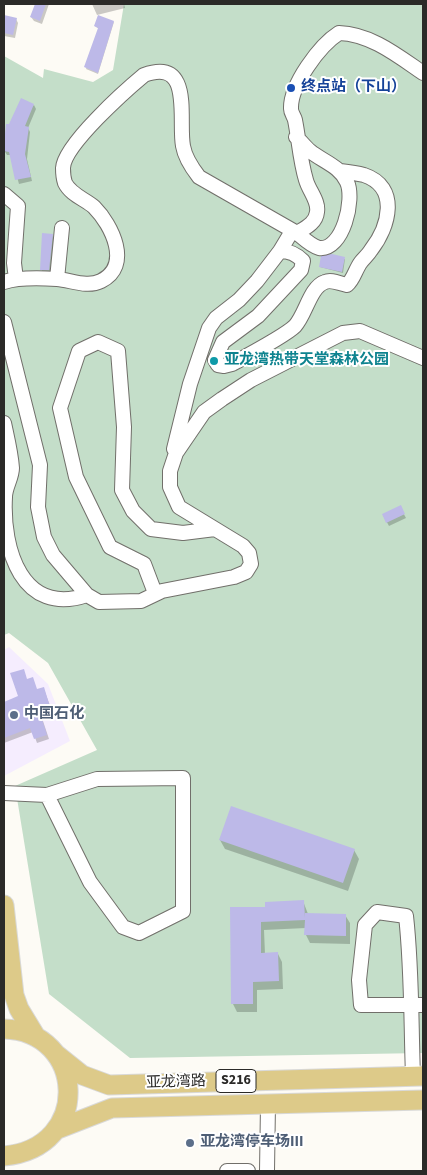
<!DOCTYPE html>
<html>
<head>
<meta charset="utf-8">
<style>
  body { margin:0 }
  #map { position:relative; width:427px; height:1175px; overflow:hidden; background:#fdfbf5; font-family:"Source Sans 3",sans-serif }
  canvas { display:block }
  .frame { position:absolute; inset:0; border:5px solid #2b2a28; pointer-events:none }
</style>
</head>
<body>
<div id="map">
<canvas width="427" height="1175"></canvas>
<div class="frame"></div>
</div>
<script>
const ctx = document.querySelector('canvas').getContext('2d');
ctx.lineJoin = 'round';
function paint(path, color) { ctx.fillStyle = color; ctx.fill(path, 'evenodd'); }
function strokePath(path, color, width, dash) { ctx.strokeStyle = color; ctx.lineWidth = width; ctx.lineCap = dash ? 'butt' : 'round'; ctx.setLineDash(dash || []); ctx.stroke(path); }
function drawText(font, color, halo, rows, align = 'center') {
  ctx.font = font + ' "Source Sans 3","Noto Sans SC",sans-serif'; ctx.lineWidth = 4; ctx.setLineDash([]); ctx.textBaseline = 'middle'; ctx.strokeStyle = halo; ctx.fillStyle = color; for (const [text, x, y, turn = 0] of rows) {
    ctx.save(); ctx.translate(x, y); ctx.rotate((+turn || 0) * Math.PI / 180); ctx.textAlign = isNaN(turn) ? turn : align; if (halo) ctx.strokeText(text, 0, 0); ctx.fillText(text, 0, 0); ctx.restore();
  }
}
const commercial = new Path2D(`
  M 9,647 L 48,684 L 70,741 L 4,776 L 4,650 Z`);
const green = new Path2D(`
  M 124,4 L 423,4 L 423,1053 L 130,1058 L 49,994 L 15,786 L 97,750 L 48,663 L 9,633 L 4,635 L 4,56 L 43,78 L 44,69 L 93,82 L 113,70 Z`);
const shadow = new Path2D(`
  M 36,4 L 49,4 L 42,24 L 34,21 L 31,17 Z
  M 92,4 L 124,4 L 125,8 L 97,15 Z
  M 4,16 L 16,19 L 18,23 L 15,38 L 4,36 Z
  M 114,22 L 98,74 L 86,69 L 99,29 L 95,26 Z
  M 34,105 L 36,109 L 28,128 L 30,132 L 27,159 L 32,181 L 19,184 L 11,155 L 7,155 L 4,150 L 10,125 Z
  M 52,235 L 54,239 L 51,274 L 44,274 L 41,269 Z
  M 345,259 L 343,273 L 320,267 Z
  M 400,507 L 406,518 L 389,526 L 383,515 Z
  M 27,680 L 37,690 L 45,692 L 52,711 L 41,715 L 49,739 L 37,743 L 33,732 L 4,743 L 4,703 L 20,697 Z
  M 220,840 L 354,850 L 359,859 L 348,891 L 225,849 Z
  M 303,901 L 308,914 L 345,915 L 350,923 L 350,944 L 310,943 L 306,935 L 306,928 L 264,930 L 265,954 L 278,954 L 282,962 L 283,989 L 257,990 L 257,1012 L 237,1012 L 233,1004 L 231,909 L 266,908 Z
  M 422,913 L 423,913 L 423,940 L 422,938 Z`);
const building = new Path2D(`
  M 35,4 L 46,4 L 40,21 L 30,17 Z
  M 4,15 L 17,18 L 13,35 L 4,33 Z
  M 98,15 L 114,21 L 98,73 L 84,67 L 98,28 L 94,26 Z
  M 21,98 L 34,104 L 25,126 L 29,127 L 25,154 L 31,177 L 15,180 L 9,152 L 4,151 L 4,143 L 6,124 L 9,124 Z
  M 42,233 L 53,234 L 49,270 L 40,270 Z
  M 332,254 L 345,257 L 342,272 L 319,267 L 321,256 Z
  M 401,505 L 405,514 L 386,523 L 382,514 Z
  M 24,669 L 27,679 L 33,677 L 37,689 L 44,687 L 50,707 L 39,710 L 47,735 L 34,739 L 30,728 L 4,738 L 4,702 L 18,696 L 10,673 Z
  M 231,806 L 355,849 L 343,883 L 219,840 Z
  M 304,900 L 305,918 L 305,913 L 346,914 L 346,936 L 304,935 L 305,920 L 261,922 L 261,953 L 278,952 L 279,981 L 253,982 L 253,1004 L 231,1004 L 230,907 L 265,907 L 265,902 Z`);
const minor = new Path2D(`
  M 296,137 C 301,141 305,147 310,151 C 322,161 340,166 347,182 C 355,199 343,251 319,248 C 311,246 303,238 297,233
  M 4,194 L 18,206 L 14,263 L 16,279
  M 280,251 C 290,251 296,254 303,261 L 301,270 L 258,316 L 223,342 L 215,360 L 218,365 L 224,366 L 232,364 C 245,357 286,335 295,326 C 306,314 310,287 325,282 C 332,279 340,284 347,285 C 354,279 355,270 361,262 C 364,258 368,255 371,250 C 389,227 400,187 364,175 C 356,173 348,172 340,171
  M 57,279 L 62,228
  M 4,282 C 19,277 41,278 57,279 C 71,280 87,288 101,281 C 132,266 112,225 94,207 C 85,199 71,195 65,183 C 64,180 63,172 63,168 C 64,145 126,90 144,75 C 194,57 178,120 183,146 C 185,158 192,168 199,177 L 297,233 C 305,228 316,223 317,212 C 319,201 309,191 306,180 C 300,160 299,140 295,120 C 294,116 291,113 291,109 C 290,85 320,45 339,33 C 371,34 398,56 423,73
  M 4,322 L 40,465 L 38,507 L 44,537 L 53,555 L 87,595 L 99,602 L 141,601 L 162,591 L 234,577 L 246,572 L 251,564 L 249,553 L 243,546 L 179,507 L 170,487 L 170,471 L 176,453 L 204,412 L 222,399 L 251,380 L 343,333 L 360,331 L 423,358
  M 4,423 C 7,437 11,453 12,468 C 12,478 5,487 5,497 C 2,549 22,617 87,595
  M 174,449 L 190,384 L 209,328 L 216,318 L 239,300 L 257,281 L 280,251 L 292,231
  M 155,593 L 144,564 L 110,547 L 76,477 L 60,408 L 79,351 L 98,342 L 118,351 L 124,427 L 122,490 L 133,511 L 151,529 L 183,533 L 215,529
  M 4,793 L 47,795 L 97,779 L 183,778 L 183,911 L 139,933 L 123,927 L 90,882 L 47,795
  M 413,1076 C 411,1023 412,969 406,916 L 377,912 L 365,925 L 359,980 L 361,1005 L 423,1005
  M 227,1171 L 248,1171
  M 267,1171 L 268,1104`);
const major = new Path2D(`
  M 4,905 L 14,995 L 19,1009 L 36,1037
  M 4,1029 C 86,1031 93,1148 4,1156
  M 57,1055 L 82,1075 L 109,1085 L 423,1076
  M 58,1129 L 112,1108 L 423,1100`);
const markers = [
  [291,88,5,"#1a4fb4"],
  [214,361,5,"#0f9aa8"],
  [14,715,5,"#5c6f8a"],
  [190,1143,5,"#5c6f8a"]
];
const shields = [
  [236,1081,40]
];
const shieldNames = [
  ["S216",236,1081]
];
const transitNames = [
  ["终点站（下山）",301,88]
];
const cultureNames = [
  ["亚龙湾热带天堂森林公园",224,361]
];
const serviceNames = [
  ["中国石化",24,715],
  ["亚龙湾停车场III",200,1143]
];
const streetNames = [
  ["亚龙湾路",176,1083,-2]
];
paint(commercial, '#f5edfe');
paint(green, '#c4dec9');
paint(shadow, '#0003');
paint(building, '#bdb9e8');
strokePath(minor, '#716f6a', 16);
strokePath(major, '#d9d9d8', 21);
strokePath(minor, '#fff', 14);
strokePath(major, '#ddca89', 19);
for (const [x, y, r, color] of markers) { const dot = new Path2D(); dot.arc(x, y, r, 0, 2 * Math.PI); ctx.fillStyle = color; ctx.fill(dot); strokePath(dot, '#fff', 2); }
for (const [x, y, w] of shields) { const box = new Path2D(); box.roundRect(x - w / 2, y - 11.5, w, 23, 4); ctx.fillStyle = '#fff'; ctx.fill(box); strokePath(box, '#2b2a28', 1); }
drawText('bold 14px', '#2b2a28', null, shieldNames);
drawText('bold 15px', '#164399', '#fff', transitNames, 'left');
drawText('bold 15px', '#0d838f', '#fff', cultureNames, 'left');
drawText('bold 15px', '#4e5e75', '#fff', serviceNames, 'left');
drawText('15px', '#2b2a28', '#fff', streetNames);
</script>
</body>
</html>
